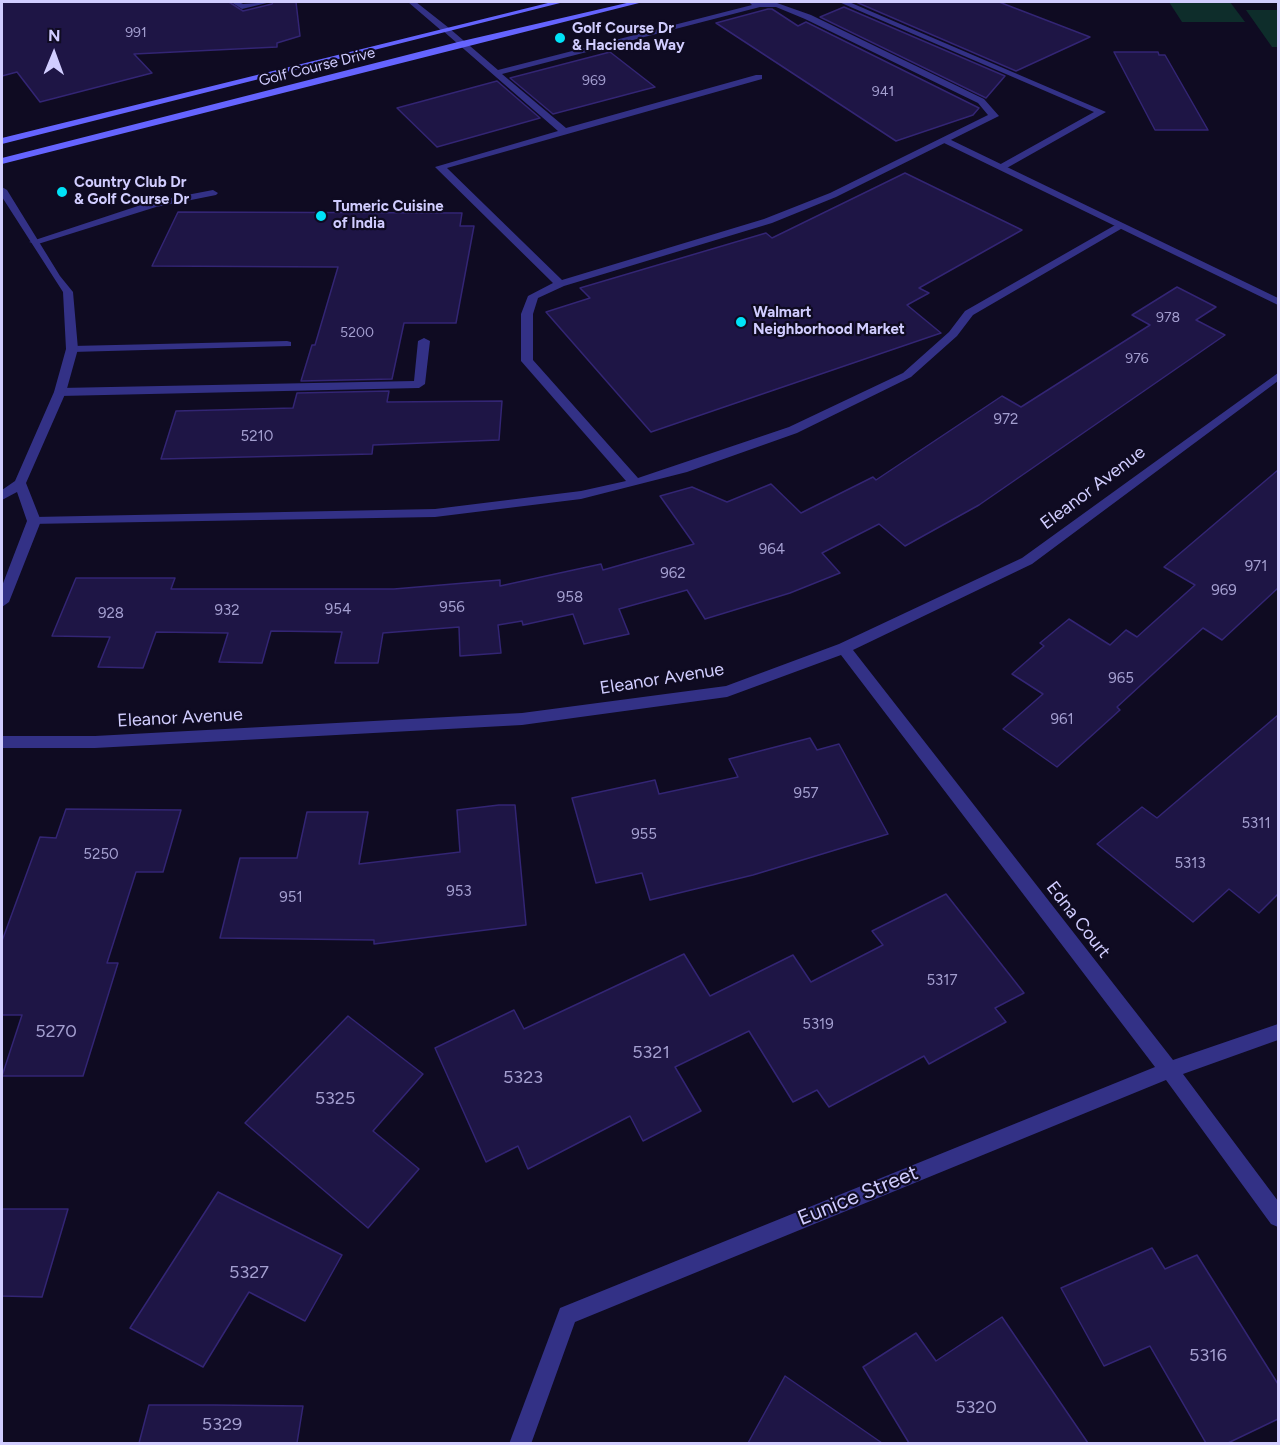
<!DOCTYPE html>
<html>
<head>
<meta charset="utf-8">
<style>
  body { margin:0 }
  #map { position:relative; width:1280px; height:1445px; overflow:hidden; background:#0f0b22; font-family:Figtree,sans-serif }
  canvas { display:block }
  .frame { position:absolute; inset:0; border:3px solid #d1cdff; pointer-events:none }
  .north { position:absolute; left:24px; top:24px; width:60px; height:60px; -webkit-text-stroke:4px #0f0b22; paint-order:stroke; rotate:1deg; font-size:16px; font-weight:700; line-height:24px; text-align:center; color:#d1cdff }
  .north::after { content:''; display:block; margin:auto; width:21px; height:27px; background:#d1cdff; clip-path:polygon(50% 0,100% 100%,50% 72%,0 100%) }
</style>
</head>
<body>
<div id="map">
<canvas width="1280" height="1445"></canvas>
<div class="frame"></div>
<div class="north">N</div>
</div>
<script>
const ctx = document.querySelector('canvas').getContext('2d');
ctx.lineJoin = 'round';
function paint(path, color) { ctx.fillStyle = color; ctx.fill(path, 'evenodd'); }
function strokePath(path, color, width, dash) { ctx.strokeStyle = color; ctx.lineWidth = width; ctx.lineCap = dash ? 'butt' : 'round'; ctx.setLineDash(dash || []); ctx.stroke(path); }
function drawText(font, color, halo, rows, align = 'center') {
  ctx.font = font + ' Figtree,sans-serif'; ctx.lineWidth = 4.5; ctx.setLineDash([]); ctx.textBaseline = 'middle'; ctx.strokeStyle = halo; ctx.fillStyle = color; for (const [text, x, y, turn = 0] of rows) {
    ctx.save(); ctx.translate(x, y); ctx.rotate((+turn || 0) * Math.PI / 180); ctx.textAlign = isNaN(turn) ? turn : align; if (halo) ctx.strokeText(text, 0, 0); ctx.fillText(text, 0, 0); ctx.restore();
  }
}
const green = new Path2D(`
  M 1169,2 L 1230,2 L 1245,22 L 1182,22 Z
  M 1246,10 L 1278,10 L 1278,47 L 1272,47 Z`);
const building = new Path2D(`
  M 2,2 L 229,2 L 243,11 L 272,4 L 273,2 L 296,2 L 300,36 L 277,43 L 277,47 L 134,54 L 152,73 L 40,102 L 17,72 L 2,76 Z
  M 856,2 L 999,2 L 1090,37 L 1016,71 Z
  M 844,7 L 1005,76 L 986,98 L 820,17 Z
  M 768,9 L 772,9 L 798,26 L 806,22 L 979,108 L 973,115 L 896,141 L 716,23 Z
  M 610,52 L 655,87 L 553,114 L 510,78 Z
  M 1114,52 L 1158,52 L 1159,55 L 1165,55 L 1208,130 L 1155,130 Z
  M 497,81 L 540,118 L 437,147 L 397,108 Z
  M 905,173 L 1022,230 L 919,288 L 929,293 L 907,305 L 941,333 L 651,432 L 546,312 L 590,298 L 580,288 L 766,233 L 772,238 Z
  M 178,212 L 462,213 L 460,226 L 474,226 L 456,323 L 404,323 L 392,379 L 301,381 L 312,345 L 315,345 L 338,267 L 152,266 Z
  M 1177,287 L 1216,307 L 1196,320 L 1225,335 L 979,505 L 905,546 L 879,524 L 822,553 L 840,573 L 790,593 L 705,619 L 687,590 L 619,609 L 629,634 L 584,644 L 573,614 L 523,625 L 522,621 L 498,625 L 501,653 L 460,656 L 459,627 L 383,633 L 378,663 L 335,663 L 342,632 L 271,631 L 262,663 L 219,662 L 228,633 L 156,632 L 143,668 L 98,667 L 110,637 L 52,636 L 76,578 L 175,578 L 171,589 L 394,589 L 500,580 L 500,586 L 601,564 L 603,570 L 694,544 L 660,496 L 692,487 L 727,502 L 771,484 L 801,513 L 873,477 L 876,480 L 1002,396 L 1021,407 L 1150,325 L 1132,315 Z
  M 389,391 L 387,402 L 502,401 L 499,440 L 373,445 L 372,454 L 161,459 L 176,411 L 293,408 L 297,393 Z
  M 1278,470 L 1278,588 L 1222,640 L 1203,628 L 1117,707 L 1120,710 L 1057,767 L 1003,729 L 1043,694 L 1012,674 L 1044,646 L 1040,643 L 1069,619 L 1110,645 L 1126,630 L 1137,637 L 1195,585 L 1164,567 Z
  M 1278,715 L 1278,894 L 1259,913 L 1229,889 L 1193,922 L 1097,844 L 1142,807 L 1157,818 Z
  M 810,738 L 817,750 L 839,744 L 888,834 L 753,875 L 650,900 L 642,873 L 596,883 L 572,798 L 655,780 L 659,794 L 738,777 L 729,759 Z
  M 499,805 L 515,805 L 526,925 L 374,944 L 374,940 L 220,938 L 240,858 L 297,858 L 307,812 L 368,812 L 359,864 L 460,852 L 457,810 Z
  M 66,809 L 181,810 L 163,872 L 136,872 L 107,963 L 118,963 L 83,1076 L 2,1076 L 22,1015 L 2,1015 L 2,941 L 40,837 L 56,838 Z
  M 946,894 L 1024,993 L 995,1008 L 1006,1022 L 929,1064 L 924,1056 L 829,1107 L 817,1090 L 793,1102 L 749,1031 L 675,1067 L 701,1111 L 643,1141 L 630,1116 L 528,1169 L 518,1146 L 486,1162 L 435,1048 L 514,1010 L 524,1029 L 684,954 L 710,996 L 793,955 L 811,982 L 883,945 L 872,931 Z
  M 348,1016 L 423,1074 L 373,1131 L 419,1169 L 368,1228 L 245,1123 Z
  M 218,1192 L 342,1255 L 305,1321 L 249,1292 L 203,1367 L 130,1328 Z
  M 2,1209 L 68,1209 L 42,1297 L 2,1296 Z
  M 1152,1248 L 1165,1269 L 1197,1255 L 1278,1384 L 1278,1419 L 1228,1443 L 1206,1443 L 1150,1346 L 1104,1366 L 1061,1288 Z
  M 1002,1317 L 1088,1443 L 909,1443 L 863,1367 L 916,1333 L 936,1361 Z
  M 785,1376 L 882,1443 L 748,1443 Z
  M 149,1405 L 213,1405 L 303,1406 L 297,1443 L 139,1443 Z`);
const lane = new Path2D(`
  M 749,2 L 777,3 L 811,15 L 984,99 L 999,116 L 836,197 L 772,223 L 564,286 L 538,298 L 533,314 L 533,360 L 638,478 L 789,427 L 903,373 L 949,332 L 965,311 L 1117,224 L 1126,226 L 973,315 L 957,336 L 911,377 L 797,433 L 687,472 L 581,499 L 435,517 L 29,524 L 27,521 L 34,517 L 435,509 L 581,491 L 626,481 L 521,361 L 521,314 L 528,296 L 553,283 L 435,167 L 558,131 L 442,30 L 449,28 L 498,70 L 752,5 ZM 760,7 L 776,7 L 805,19 L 978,103 L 988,115 L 830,193 L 764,219 L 562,280 L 447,168 L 762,79 L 762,75 L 756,75 L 566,128 L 502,74 Z
  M 839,2 L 849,2 L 1106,112 L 1005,169 L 999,169 L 999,165 L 1094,112 Z
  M 213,190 L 218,193 L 216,195 L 156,207 L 38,244 L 29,242 L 150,202 Z
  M 424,338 L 430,341 L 425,384 L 419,388 L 60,396 L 54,392 L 60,388 L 414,381 L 418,341 Z
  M 287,341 L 291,342 L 291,346 L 72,352 L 66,349 L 72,346 Z`);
const street = new Path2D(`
  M 231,2 L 239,2 L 243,4 L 271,2 L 242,9 Z
  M 408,2 L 416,2 L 449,28 L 449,32 L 443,32 Z
  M 947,138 L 1278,298 L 1278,305 L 944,143 L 942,141 Z
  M 2,187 L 7,190 L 60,276 L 73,292 L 78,349 L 66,392 L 26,483 L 41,521 L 9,602 L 2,607 L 2,586 L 27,521 L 17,492 L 2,500 L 2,490 L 15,481 L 54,392 L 66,349 L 63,292 L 2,197 Z
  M 1278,373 L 1278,381 L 1032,564 L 853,650 L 1173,1060 L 1278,1024 L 1278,1040 L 1183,1074 L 1278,1201 L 1278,1227 L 1271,1224 L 1166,1080 L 575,1322 L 531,1444 L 509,1444 L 560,1308 L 1155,1067 L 841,655 L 727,697 L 522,725 L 95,748 L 2,748 L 2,736 L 95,736 L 522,713 L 726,686 L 839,644 L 1022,558 Z`);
const secondary = new Path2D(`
  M 552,2 L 564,2 L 2,144 L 2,138 Z
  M 631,2 L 643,2 L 2,164 L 2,158 L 458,42 Z`);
const markers = [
  [560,38,6,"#00e3f8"],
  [62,192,6,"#00e3f8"],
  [321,216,6,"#00e3f8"],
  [741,322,6,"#00e3f8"]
];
const farNumbernames = [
  ["991",136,33],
  ["969",594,81],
  ["941",883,92],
  ["978",1168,318],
  ["5200",357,333],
  ["976",1137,359]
];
const farPoinames = [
  ["Golf Course Dr",572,29],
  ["& Hacienda Way",572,46],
  ["Country Club Dr",74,183],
  ["& Golf Course Dr",74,200],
  ["Tumeric Cuisine",333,207],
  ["of India",333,224],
  ["Walmart",753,313],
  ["Neighborhood Market",753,330]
];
const farStreetnames = [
  ["Golf Course Drive",317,67,-14]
];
const numberNames = [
  ["972",1006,420],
  ["5210",257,437],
  ["964",772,550],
  ["971",1256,567],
  ["962",673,574],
  ["969",1224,591],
  ["958",570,598],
  ["956",452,608],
  ["954",338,610],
  ["932",227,611],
  ["928",111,614],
  ["965",1121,679],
  ["961",1062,720],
  ["957",806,794],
  ["5311",1256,824],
  ["955",644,835],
  ["5250",101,855],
  ["5313",1190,864],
  ["953",459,892],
  ["951",291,898],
  ["5317",942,981],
  ["5319",818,1025]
];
const streetNames = [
  ["Eleanor Avenue",1093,488,-37],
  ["Eleanor Avenue",662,679,-9],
  ["Eleanor Avenue",180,718,-3],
  ["Edna Court",1078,920,52]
];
const nearNumbernames = [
  ["5270",56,1032],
  ["5321",651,1053],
  ["5323",523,1078],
  ["5325",335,1099],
  ["5327",249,1273],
  ["5316",1208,1356],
  ["5320",976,1408],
  ["5329",222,1425]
];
const nearStreetnames = [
  ["Eunice Street",858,1196,-22]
];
paint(green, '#0e2d2b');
paint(building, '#1e1545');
strokePath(building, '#332574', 1.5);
paint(lane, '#333186');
paint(street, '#333186');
paint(secondary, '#6564ff');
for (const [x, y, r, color] of markers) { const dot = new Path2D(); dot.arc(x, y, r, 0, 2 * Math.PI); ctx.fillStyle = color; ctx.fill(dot); strokePath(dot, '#0f0b22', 2); }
drawText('14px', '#a49fd0', null, farNumbernames);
drawText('bold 15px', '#d1cdff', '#0f0b22', farPoinames, 'left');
drawText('15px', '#d1cdff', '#0f0b22', farStreetnames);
drawText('15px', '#a49fd0', null, numberNames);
drawText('18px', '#d1cdff', '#0f0b22', streetNames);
drawText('18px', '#a49fd0', null, nearNumbernames);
drawText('21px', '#d1cdff', '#0f0b22', nearStreetnames);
</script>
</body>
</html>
